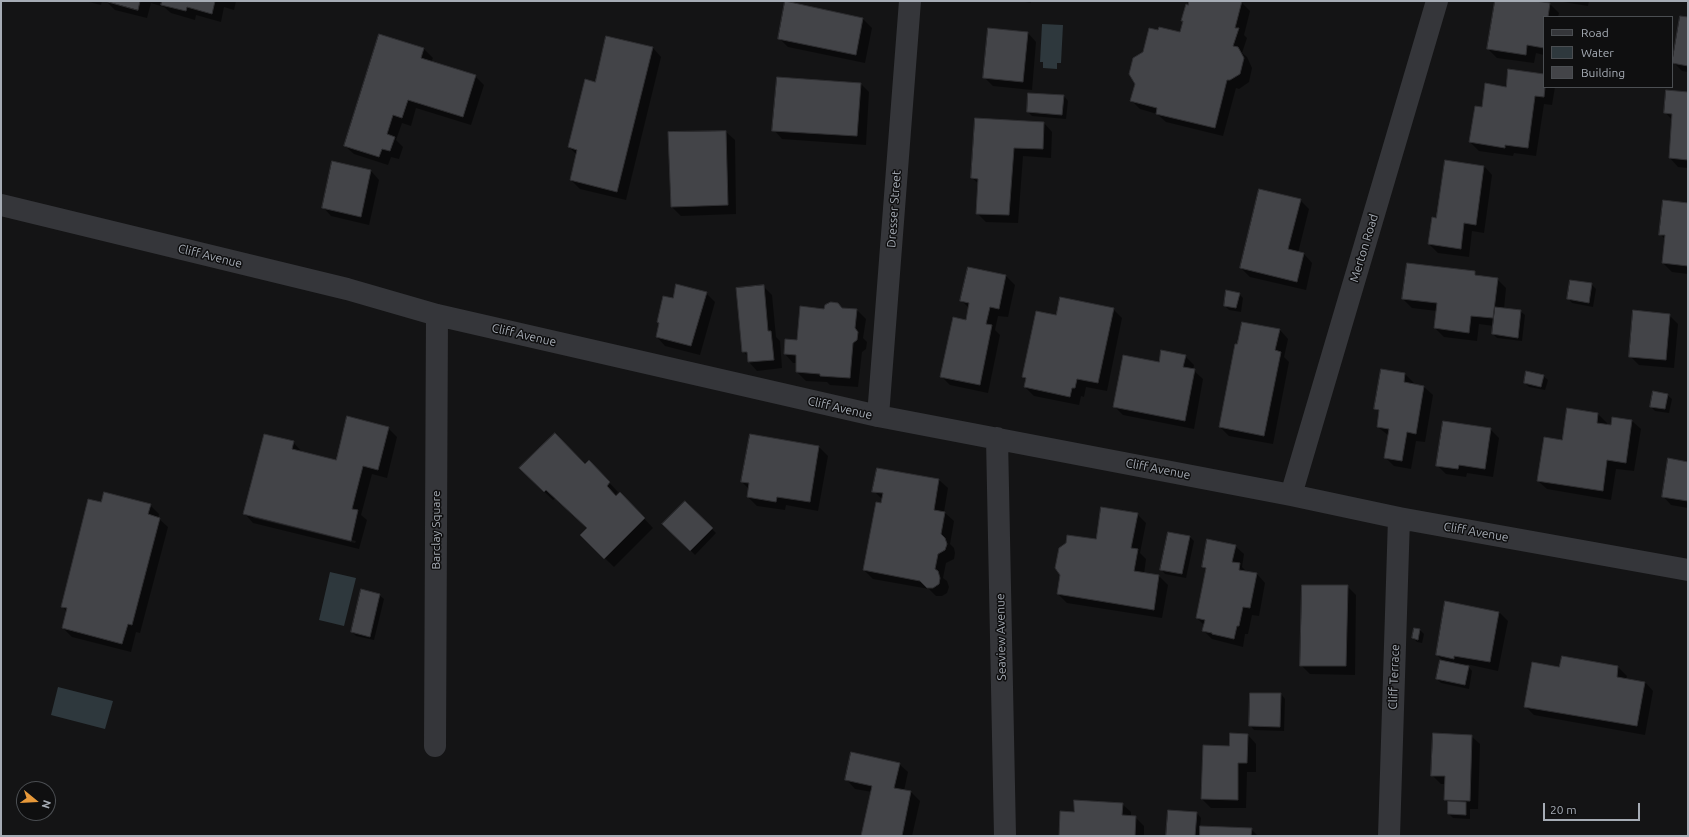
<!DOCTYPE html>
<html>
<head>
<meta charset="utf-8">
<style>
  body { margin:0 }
  #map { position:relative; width:1689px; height:837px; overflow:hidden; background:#141415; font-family:Ubuntu,sans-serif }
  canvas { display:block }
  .frame { position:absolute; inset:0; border:2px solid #a6acb5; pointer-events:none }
  .legend { position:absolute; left:1543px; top:16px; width:130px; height:72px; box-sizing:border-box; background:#0f0f10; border:1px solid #4b4e52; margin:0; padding:5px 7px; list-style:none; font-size:12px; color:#a6acb5 }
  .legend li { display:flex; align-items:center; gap:8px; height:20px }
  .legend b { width:20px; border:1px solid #4b4e52 }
  .north { position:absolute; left:16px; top:781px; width:40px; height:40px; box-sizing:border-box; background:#0f0f10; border:1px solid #4b4e52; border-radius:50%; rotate:108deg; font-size:11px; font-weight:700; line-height:16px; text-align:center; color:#a6acb5 }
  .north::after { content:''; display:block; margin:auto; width:14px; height:18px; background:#e7993a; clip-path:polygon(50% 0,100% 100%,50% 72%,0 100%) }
  .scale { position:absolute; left:1543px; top:803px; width:97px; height:18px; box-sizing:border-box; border:2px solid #a6acb5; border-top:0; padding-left:5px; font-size:12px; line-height:14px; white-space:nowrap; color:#a6acb5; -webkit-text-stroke:3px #0f0f10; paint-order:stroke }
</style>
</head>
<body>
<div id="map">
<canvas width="1689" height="837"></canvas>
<div class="frame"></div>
<ul class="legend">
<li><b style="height:5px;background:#35363a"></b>Road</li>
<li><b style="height:11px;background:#2e383d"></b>Water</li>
<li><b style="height:11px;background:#434448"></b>Building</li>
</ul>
<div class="north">N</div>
<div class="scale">20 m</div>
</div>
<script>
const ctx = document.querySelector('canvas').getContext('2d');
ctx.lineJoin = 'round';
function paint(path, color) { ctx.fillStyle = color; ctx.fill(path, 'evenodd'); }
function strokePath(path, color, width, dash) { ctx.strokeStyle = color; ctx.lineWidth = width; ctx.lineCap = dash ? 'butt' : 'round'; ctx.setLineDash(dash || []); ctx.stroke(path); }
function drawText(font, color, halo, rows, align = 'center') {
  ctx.font = font + ' Ubuntu,sans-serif'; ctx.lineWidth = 3; ctx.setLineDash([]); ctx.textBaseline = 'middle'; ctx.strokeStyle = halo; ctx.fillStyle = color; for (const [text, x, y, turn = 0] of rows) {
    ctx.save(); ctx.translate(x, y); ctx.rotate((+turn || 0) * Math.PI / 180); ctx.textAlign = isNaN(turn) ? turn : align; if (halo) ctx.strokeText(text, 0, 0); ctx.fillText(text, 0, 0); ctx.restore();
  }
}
const water = new Path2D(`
  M 1042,24 L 1063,25 L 1061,63 L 1057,63 L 1057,69 L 1043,68 L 1043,62 L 1040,62 Z
  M 330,572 L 356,578 L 344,626 L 319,620 Z
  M 58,687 L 113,701 L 105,729 L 51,715 Z`);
const shadow = new Path2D(`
  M 85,1 L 102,1 L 101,5 Z
  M 106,1 L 236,1 L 234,10 L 224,7 L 221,22 L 196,15 L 195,20 L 171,13 L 164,7 L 151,3 L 147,18 L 115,10 Z
  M 1019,1 L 1031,1 L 1031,3 Z
  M 1190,1 L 1238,1 L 1241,2 L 1250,11 L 1244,35 L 1247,38 L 1242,53 L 1247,57 L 1252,68 L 1249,82 L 1239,89 L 1236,88 L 1223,136 L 1166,122 L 1157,114 L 1140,109 L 1131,100 L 1181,34 L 1184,22 L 1182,20 Z
  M 1496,1 L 1537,1 L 1539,3 L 1550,4 L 1559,13 L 1558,17 L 1544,17 L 1544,55 L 1536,53 L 1534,63 L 1497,58 L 1488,49 Z
  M 1557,1 L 1589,1 L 1588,6 Z
  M 786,2 L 863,19 L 872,28 L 865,63 L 788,47 L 779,38 Z
  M 1688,18 L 1688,72 L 1682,71 L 1674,63 Z
  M 1028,33 L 1036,42 L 1032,90 L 993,86 L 984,77 Z
  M 380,35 L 424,49 L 433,58 L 431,62 L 475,76 L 484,85 L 471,125 L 416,108 L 411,126 L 402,123 L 396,140 L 403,147 L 399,159 L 391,157 L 388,165 L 354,154 L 345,146 Z
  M 653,48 L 661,57 L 626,200 L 580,189 L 571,180 L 577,155 L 569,147 L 595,83 Z
  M 1544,75 L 1544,87 L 1555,87 L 1552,105 L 1544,104 L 1536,156 L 1514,153 L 1513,156 L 1479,151 L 1470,142 L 1483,108 L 1507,88 Z
  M 861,84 L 869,92 L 866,145 L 782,139 L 774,130 Z
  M 1688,93 L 1688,168 L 1678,167 L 1670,158 L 1673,121 L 1665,112 Z
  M 1064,96 L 1068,101 L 1066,119 L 1032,116 L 1028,112 Z
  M 1044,123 L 1052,132 L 1051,158 L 1023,156 L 1018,223 L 986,222 L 977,213 L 979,184 L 972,178 Z
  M 726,132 L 735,140 L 736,214 L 681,216 L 672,207 Z
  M 1484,166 L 1492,175 L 1484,233 L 1472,231 L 1469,257 L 1438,253 L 1429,244 L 1437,219 Z
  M 371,171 L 379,180 L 369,225 L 331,216 L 323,207 Z
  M 1300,200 L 1309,209 L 1298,253 L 1304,254 L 1312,263 L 1306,290 L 1250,277 L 1241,268 Z
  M 1688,204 L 1688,274 L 1672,272 L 1663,263 L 1666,240 L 1660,234 Z
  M 1474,272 L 1479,277 L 1497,279 L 1506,288 L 1504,309 L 1520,311 L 1525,315 L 1522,341 L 1497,338 L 1493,334 L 1494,326 L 1479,324 L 1477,341 L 1444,337 L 1435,328 L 1437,311 L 1412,308 L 1403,299 Z
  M 1006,276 L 1015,285 L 1008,317 L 998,316 L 995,330 L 1000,335 L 988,393 L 950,385 L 941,376 L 966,321 L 969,308 L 962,301 Z
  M 1591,284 L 1596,289 L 1593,307 L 1572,303 L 1568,298 Z
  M 763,286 L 772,295 L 776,337 L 780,341 L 782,368 L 757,371 L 749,362 L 748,357 L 743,351 Z
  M 706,293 L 715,302 L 700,355 L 665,346 L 657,337 L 674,299 Z
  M 1239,294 L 1243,298 L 1241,312 L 1229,310 L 1225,306 Z
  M 842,309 L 857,310 L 866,319 L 863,338 L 867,342 L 866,349 L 862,352 L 858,387 L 830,385 L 827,382 L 806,381 L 797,372 L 797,363 L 793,363 L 785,354 L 825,310 Z
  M 1113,309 L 1122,318 L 1107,391 L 1086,387 L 1084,397 L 1081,396 L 1079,405 L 1034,396 L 1025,387 L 1026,380 L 1023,377 L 1057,317 Z
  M 1669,315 L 1678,324 L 1674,368 L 1639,365 L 1630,356 Z
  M 1280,330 L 1288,339 L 1284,357 L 1289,362 L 1273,444 L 1229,436 L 1220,427 Z
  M 1185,356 L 1194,365 L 1193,370 L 1203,379 L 1194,429 L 1123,415 L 1114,406 L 1160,363 Z
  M 1405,374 L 1414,383 L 1413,385 L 1424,387 L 1433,395 L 1425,442 L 1416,441 L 1411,469 L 1394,466 L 1385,457 L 1389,436 L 1378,427 L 1380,413 L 1376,409 Z
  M 1543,376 L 1548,380 L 1545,390 L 1529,387 L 1525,383 Z
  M 1667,395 L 1672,399 L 1669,413 L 1655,411 L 1651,407 Z
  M 1598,414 L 1607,423 L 1606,426 L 1611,426 L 1632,421 L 1641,429 L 1634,471 L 1616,469 L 1611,500 L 1547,489 L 1538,481 L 1563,441 Z
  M 388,428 L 397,437 L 387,478 L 372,474 L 361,515 L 367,520 L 359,549 L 253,523 L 245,514 L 293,442 L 302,452 L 337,461 ZM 253,516 L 356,541 L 355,543 L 253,518 Z
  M 1490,429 L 1499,438 L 1493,477 L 1467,473 L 1466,477 L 1446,474 L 1437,465 Z
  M 751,435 L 819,447 L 828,456 L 818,511 L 786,505 L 785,510 L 757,506 L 748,497 L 749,489 L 742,482 Z
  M 1688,463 L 1688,508 L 1671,505 L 1663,496 Z
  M 585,465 L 598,471 L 618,492 L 615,495 L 616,497 L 620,493 L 653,528 L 614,567 L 581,535 L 588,528 L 556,498 L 553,500 L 529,477 Z
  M 878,469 L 939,480 L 948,488 L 944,512 L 954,521 L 950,544 L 954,548 L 955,553 L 954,559 L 946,563 L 943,578 L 947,581 L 949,587 L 947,593 L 942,596 L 936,596 L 929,589 L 873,579 L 864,570 L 883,500 L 874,491 Z
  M 685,502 L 716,533 L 695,555 L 664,524 Z
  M 102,503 L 150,505 L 159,514 L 158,518 L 168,527 L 140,633 L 136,632 L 131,652 L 72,637 L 63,628 L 67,612 L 62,606 Z
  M 1137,514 L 1146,523 L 1140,553 L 1146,559 L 1144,574 L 1159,576 L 1168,585 L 1162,618 L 1067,603 L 1058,594 L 1097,540 Z
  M 1190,537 L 1194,541 L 1186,578 L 1165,574 L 1161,569 Z
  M 1235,546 L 1244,554 L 1242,567 L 1248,573 L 1257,574 L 1265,583 L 1259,616 L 1252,615 L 1248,634 L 1245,634 L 1243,647 L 1212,639 L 1203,630 L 1204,625 L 1197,618 L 1206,570 L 1203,566 Z
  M 1347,586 L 1356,595 L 1355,675 L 1310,674 L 1301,665 Z
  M 379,595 L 384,599 L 374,640 L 356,636 L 352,632 Z
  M 1499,612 L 1508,621 L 1498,671 L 1466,664 L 1472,671 L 1469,689 L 1441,683 L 1437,679 L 1444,662 L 1437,655 Z
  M 1420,630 L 1424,634 L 1422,643 L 1417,642 L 1413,638 Z
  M 1562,657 L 1618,667 L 1627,676 L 1626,679 L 1645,682 L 1653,691 L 1645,735 L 1534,715 L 1525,706 L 1560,668 Z
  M 1281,694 L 1285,699 L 1284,731 L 1254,730 L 1250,725 Z
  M 1248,735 L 1256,744 L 1256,772 L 1247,772 L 1246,808 L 1211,808 L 1202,799 L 1230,747 Z
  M 1471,736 L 1480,744 L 1478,809 L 1470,809 L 1470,819 L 1453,818 L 1449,814 L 1449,804 L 1445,799 L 1445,784 L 1441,784 L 1432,775 Z
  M 899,764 L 908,772 L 904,791 L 911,792 L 920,801 L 912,836 L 862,836 L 872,792 L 855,789 L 847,780 Z
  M 1122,804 L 1131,812 L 1131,817 L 1135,817 L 1144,826 L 1144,836 L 1060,836 L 1075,813 Z
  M 1197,813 L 1201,818 L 1200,827 L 1251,829 L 1258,836 L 1167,836 Z`);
const building = new Path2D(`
  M 105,1 L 140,1 L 138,10 Z
  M 162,1 L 215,1 L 212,14 L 187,7 L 186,11 L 161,5 Z
  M 785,1 L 863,18 L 856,55 L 778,39 Z
  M 1189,1 L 1242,1 L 1235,28 L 1239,28 L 1233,46 L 1238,47 L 1244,58 L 1240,74 L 1230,80 L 1227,80 L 1215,128 L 1156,114 L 1157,108 L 1130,101 L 1135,84 L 1129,74 L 1133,58 L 1143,52 L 1149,28 L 1158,30 L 1159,27 L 1180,32 L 1183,21 L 1181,21 L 1186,4 L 1188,5 Z
  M 1495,1 L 1535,1 L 1550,3 L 1548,17 L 1544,17 L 1544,48 L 1527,45 L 1526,55 L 1487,49 Z
  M 1680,16 L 1688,17 L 1688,66 L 1672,63 Z
  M 988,28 L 1028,32 L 1023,82 L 983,78 Z
  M 379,34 L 424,48 L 421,58 L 476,75 L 463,117 L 408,100 L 402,118 L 393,115 L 387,134 L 395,137 L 390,151 L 382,149 L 379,157 L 344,146 Z
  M 606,36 L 653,47 L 617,192 L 570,180 L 577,150 L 568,147 L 585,79 L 595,82 Z
  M 1508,69 L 1544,74 L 1544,87 L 1545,87 L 1544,97 L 1535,96 L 1528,148 L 1505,145 L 1505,148 L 1469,142 L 1475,106 L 1482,107 L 1485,83 L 1506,87 Z
  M 777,77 L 861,83 L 857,136 L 772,131 Z
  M 1666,90 L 1688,92 L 1688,160 L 1669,158 L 1672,114 L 1664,113 Z
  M 1028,93 L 1064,95 L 1062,115 L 1027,112 Z
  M 975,118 L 1044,122 L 1043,149 L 1014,148 L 1009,215 L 976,214 L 978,179 L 971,178 Z
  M 726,131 L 728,205 L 671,207 L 668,132 Z
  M 1445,160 L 1484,166 L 1476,225 L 1464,223 L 1461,249 L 1428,244 L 1432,217 L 1436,218 Z
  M 332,161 L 371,170 L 361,217 L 322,208 Z
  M 1259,189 L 1301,199 L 1288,249 L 1304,253 L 1297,282 L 1240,268 Z
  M 1663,200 L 1688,203 L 1688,266 L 1662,263 L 1665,235 L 1659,235 Z
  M 1407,263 L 1475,271 L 1475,275 L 1498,278 L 1493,318 L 1471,316 L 1469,333 L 1434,328 L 1437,303 L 1402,299 Z
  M 968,267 L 1006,275 L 999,309 L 990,307 L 986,324 L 992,325 L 980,385 L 940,377 L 953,317 L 966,320 L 969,303 L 960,301 Z
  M 1570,280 L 1592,283 L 1589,303 L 1567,299 Z
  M 676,284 L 707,292 L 691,346 L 656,337 L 659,323 L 657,322 L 663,296 L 673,298 Z
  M 764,285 L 768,331 L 771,331 L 774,360 L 748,362 L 747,352 L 742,352 L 736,288 Z
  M 1226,290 L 1240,293 L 1236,308 L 1224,306 Z
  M 1060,297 L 1114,308 L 1098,383 L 1077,379 L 1075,388 L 1072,388 L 1070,397 L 1024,387 L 1026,378 L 1022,377 L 1036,311 L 1056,315 Z
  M 831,302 L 838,303 L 842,308 L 857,309 L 855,328 L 858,332 L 857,340 L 853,343 L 850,378 L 820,376 L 820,374 L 796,372 L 796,355 L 784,354 L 785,339 L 797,340 L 800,306 L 824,309 L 825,305 Z
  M 1495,307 L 1521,310 L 1518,338 L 1492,334 Z
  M 1633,310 L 1670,314 L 1666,360 L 1629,357 Z
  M 1242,322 L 1280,329 L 1275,350 L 1281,352 L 1264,436 L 1219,427 L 1235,344 L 1237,344 Z
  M 1161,350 L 1186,355 L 1183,367 L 1195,369 L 1185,421 L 1113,407 L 1123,355 L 1159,362 Z
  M 1381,369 L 1405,373 L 1404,382 L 1424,386 L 1416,434 L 1407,432 L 1402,461 L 1384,458 L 1389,429 L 1377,427 L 1379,410 L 1374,409 Z
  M 1526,371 L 1544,375 L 1541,387 L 1524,383 Z
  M 1653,391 L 1668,394 L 1665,409 L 1650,407 Z
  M 1567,408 L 1598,413 L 1597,423 L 1611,425 L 1612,417 L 1632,420 L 1626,463 L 1607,460 L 1603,491 L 1537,481 L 1544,437 L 1562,440 Z
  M 347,416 L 389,427 L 378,470 L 363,466 L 352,509 L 358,510 L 351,541 L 243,514 L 264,434 L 294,441 L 292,449 L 336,460 Z
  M 1443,421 L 1491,428 L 1485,469 L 1459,465 L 1458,469 L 1436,466 Z
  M 555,433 L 585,464 L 589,460 L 610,482 L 607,486 L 616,496 L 620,492 L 645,518 L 604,559 L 580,535 L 587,528 L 546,490 L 544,492 L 519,468 Z
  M 750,434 L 819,446 L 810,502 L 777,497 L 776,502 L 747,497 L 749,483 L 741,482 Z
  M 1668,458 L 1688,462 L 1688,501 L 1662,497 Z
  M 877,468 L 939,479 L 934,510 L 945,512 L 941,534 L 945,538 L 947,544 L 945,550 L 938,554 L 935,569 L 938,571 L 940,578 L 939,584 L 933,588 L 927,588 L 920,581 L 863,570 L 876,502 L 881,503 L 883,493 L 872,492 Z
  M 104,492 L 151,504 L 148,514 L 160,518 L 132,625 L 128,624 L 122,644 L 62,628 L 67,608 L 61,607 L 88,499 L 101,502 Z
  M 685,501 L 713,528 L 690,551 L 662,524 Z
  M 1101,507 L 1138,513 L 1131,548 L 1138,549 L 1134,571 L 1159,575 L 1154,610 L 1057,594 L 1060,575 L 1055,568 L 1059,548 L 1066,543 L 1067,535 L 1096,539 Z
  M 1168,532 L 1190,536 L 1182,574 L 1160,570 Z
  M 1207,539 L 1236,545 L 1232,562 L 1240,563 L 1239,570 L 1257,573 L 1250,608 L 1243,607 L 1239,626 L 1237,626 L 1234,639 L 1212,634 L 1212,633 L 1202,631 L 1205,620 L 1196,618 L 1206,568 L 1202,567 Z
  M 1302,585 L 1348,585 L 1346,666 L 1300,666 Z
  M 361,589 L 380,594 L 370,637 L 351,632 Z
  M 1445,601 L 1499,612 L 1490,662 L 1454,656 L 1454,659 L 1436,655 Z
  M 1414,628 L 1420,629 L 1418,640 L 1412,638 Z
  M 1562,656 L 1618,666 L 1617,677 L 1645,682 L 1637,726 L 1524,707 L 1532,662 L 1559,667 Z
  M 1440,660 L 1469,666 L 1465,685 L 1436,679 Z
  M 1250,693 L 1281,693 L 1280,727 L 1249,726 Z
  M 1230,733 L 1248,734 L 1247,763 L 1238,763 L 1238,800 L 1201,799 L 1203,745 L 1229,746 Z
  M 1433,733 L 1472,735 L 1470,801 L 1444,800 L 1445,776 L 1431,776 Z
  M 851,752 L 900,763 L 894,788 L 911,791 L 902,836 L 861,836 L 872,786 L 845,780 Z
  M 1074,800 L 1123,803 L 1122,815 L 1136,816 L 1135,836 L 1059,836 L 1060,811 L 1074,812 Z
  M 1448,801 L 1466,802 L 1466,815 L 1448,814 Z
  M 1168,810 L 1197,812 L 1195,836 L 1166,836 Z
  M 1200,826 L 1252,828 L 1251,836 L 1200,836 Z`);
const minor = new Path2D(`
  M 1,205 L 347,289 L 437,315 L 878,416 L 1291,495 L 1399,518 L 1688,570
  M 878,416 L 910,1
  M 997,438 L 1005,836
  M 1291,495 L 1437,1
  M 435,746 L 437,315
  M 1389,836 L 1399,518`);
const streetNames = [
  ["Dresser Street",894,209,-86],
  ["Merton Road",1364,248,-73],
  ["Cliff Avenue",210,256,14],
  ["Cliff Avenue",524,335,13],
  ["Cliff Avenue",840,408,13],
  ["Cliff Avenue",1158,469,11],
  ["Barclay Square",436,530,-90],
  ["Cliff Avenue",1476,532,10],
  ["Seaview Avenue",1001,637,-91],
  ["Cliff Terrace",1394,677,-88]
];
paint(water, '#2e383d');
paint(shadow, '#0007');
paint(building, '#434448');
strokePath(building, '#2e2e31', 1);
strokePath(minor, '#35363a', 22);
drawText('12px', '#a6acb5', '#0f0f10', streetNames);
</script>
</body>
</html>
